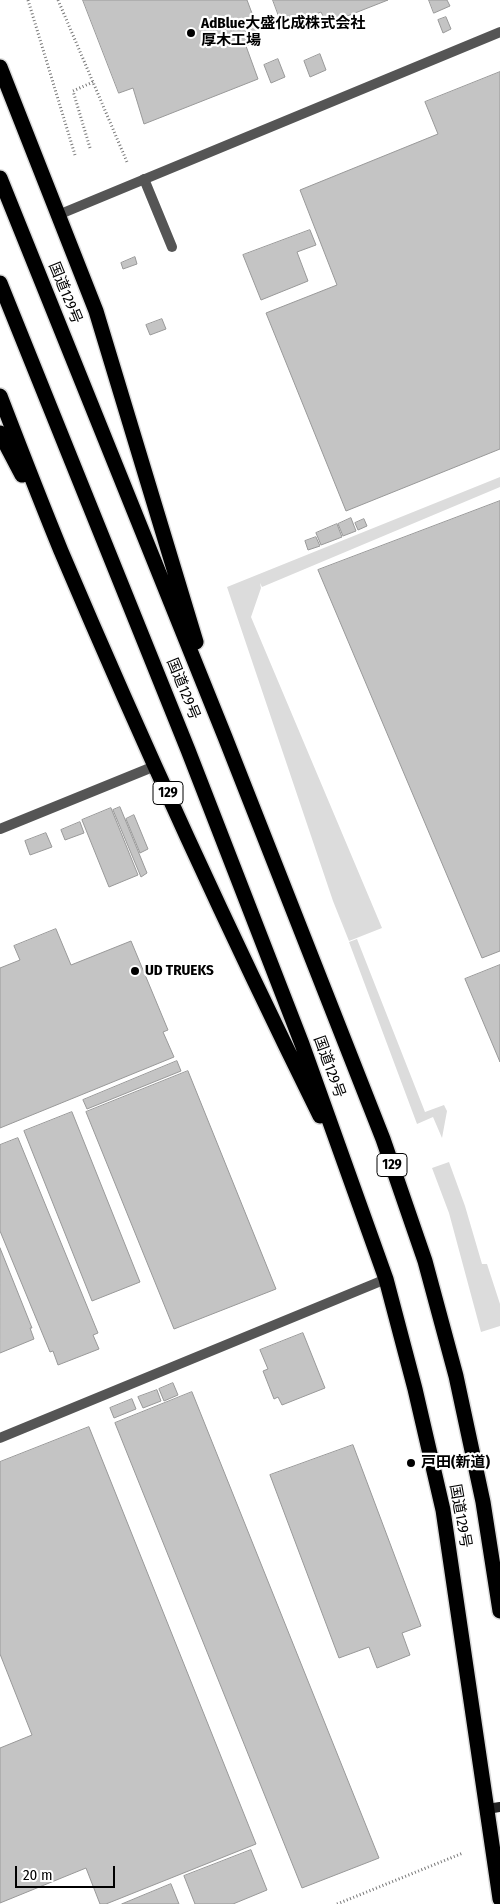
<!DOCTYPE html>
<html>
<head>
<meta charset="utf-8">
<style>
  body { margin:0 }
  #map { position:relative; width:500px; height:1904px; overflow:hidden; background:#fff; font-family:"Fira Sans Condensed",sans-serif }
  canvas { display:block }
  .scale { position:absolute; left:15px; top:1866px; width:100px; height:22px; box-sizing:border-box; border:2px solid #000; border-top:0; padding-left:6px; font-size:15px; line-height:18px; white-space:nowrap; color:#000; -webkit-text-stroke:4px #fff; paint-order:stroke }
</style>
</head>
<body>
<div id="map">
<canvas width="500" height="1904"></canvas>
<div class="scale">20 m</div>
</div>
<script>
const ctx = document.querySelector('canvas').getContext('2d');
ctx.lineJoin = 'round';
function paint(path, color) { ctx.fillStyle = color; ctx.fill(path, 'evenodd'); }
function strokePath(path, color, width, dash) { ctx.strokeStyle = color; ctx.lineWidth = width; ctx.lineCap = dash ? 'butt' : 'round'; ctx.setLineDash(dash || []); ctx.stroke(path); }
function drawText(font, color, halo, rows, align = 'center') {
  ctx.font = font + ' "Fira Sans Condensed","Noto Sans JP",sans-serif'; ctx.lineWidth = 4.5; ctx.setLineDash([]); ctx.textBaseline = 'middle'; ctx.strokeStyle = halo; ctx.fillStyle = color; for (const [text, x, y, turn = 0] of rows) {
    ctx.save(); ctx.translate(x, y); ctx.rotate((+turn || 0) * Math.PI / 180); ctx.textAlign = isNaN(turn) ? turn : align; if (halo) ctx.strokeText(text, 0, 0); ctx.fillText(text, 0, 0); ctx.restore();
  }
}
const green = new Path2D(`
  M 500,477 L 500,487 L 262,587 L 260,583 L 261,588 L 251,617 L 382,928 L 349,941 L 333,901 L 227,587 Z
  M 357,939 L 425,1112 L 444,1105 L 447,1111 L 442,1138 L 433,1117 L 417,1124 L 349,942 Z
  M 449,1162 L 465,1206 L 482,1264 L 487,1264 L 500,1304 L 500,1326 L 481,1332 L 449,1213 L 432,1168 Z`);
const building = new Path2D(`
  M 83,0 L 247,0 L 262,40 L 246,46 L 258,79 L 144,124 L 133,88 L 119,93 Z
  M 273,0 L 388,0 L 327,24 L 321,12 L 283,27 Z
  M 429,0 L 447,0 L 450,6 L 434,13 Z
  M 446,17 L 451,29 L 443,33 L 438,20 Z
  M 320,54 L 326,70 L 310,77 L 304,61 Z
  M 278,59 L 285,77 L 271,83 L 264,65 Z
  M 500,72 L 500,449 L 346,511 L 266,313 L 337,285 L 300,190 L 438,134 L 425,102 Z
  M 310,230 L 316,245 L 297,252 L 308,281 L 261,300 L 243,255 Z
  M 135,257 L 137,264 L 123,269 L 121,263 Z
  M 162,319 L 166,329 L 150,335 L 146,325 Z
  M 500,501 L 500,951 L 482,958 L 318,570 Z
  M 351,518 L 356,531 L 343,536 L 338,524 Z
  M 364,519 L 367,526 L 358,530 L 355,523 Z
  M 337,524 L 342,537 L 321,545 L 316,533 Z
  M 316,537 L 320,546 L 308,550 L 305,541 Z
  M 120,807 L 147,873 L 141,877 L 113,810 Z
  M 111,808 L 138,875 L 109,887 L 82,820 Z
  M 134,815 L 148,849 L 140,853 L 126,819 Z
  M 80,822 L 84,833 L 65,840 L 61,830 Z
  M 46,833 L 52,847 L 30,855 L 25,841 Z
  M 56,929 L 71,965 L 131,941 L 168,1030 L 163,1032 L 174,1057 L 0,1128 L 0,968 L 20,960 L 14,946 Z
  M 500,965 L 500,1062 L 465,979 Z
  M 177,1061 L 181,1071 L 87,1109 L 83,1100 Z
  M 188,1071 L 276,1289 L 174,1329 L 86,1112 Z
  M 72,1112 L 140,1282 L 92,1301 L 24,1131 Z
  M 18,1138 L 98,1333 L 93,1335 L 99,1349 L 58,1365 L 53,1351 L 50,1352 L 0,1231 L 0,1145 Z
  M 0,1248 L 32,1328 L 30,1328 L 34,1339 L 0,1353 Z
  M 303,1333 L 325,1388 L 282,1405 L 278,1397 L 274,1399 L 263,1371 L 268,1369 L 260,1350 Z
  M 173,1383 L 178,1395 L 164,1401 L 159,1389 Z
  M 157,1390 L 161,1401 L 143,1408 L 138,1397 Z
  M 192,1392 L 379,1858 L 302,1888 L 115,1423 Z
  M 132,1399 L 136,1409 L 114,1418 L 110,1408 Z
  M 89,1427 L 256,1844 L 106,1904 L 100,1904 L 86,1868 L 0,1903 L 0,1748 L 32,1735 L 0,1654 L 0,1462 Z
  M 353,1445 L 421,1626 L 402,1633 L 410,1655 L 377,1668 L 369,1647 L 339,1658 L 270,1475 Z
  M 251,1850 L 267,1890 L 233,1904 L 195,1904 L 184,1876 Z
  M 171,1884 L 179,1904 L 122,1904 Z`);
const path = new Path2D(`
  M 28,0 L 75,155
  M 58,0 L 127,162
  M 90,148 L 73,91 L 93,82
  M 337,1904 L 463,1853`);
const lane = new Path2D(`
  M 144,179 L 172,247`);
const street = new Path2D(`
  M 58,215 L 500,32
  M 0,829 L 155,766
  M 0,1438 L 386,1279`);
const secondary = new Path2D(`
  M 487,1809 L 500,1807`);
const highway = new Path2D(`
  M 0,67 L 96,311 L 196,642
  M 0,178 L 225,737 L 383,1139 L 425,1261 L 456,1376 L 483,1502 L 500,1611
  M 0,283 L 188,750 L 302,1044 L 386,1279 L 415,1389 L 443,1510 L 500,1899
  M 0,396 C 20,448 40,500 61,551 C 142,742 228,930 320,1116
  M 0,433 L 22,475`);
const markers = [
  [191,33,5,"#000"],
  [135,971,5,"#000"],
  [411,1463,5,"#000"]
];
const shields = [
  [168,793,30],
  [392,1165,30]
];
const shieldNames = [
  ["129",168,793],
  ["129",392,1165]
];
const poiNames = [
  ["AdBlue大盛化成株式会社",201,24],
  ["厚木工場",201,41],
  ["UD TRUEKS",145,971],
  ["戸田(新道)",421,1463]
];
const streetNames = [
  ["国道129号",65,293,68],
  ["国道129号",183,689,68],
  ["国道129号",329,1067,70],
  ["国道129号",460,1516,80]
];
paint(green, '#dcdcdc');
paint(building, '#c4c4c4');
strokePath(building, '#999', 1);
strokePath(highway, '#dbdbdb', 18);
strokePath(path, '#777', 3, [1, 2.5]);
strokePath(lane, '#555', 10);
strokePath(street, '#555', 10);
strokePath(secondary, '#222', 10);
strokePath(highway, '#000', 15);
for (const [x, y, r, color] of markers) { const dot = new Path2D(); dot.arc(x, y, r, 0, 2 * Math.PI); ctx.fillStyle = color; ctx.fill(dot); strokePath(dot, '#fff', 2); }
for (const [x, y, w] of shields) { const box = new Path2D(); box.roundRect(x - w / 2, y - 11.5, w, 23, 4); ctx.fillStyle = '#fff'; ctx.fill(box); strokePath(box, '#000', 1); }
drawText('bold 14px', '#000', null, shieldNames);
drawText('bold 15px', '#000', '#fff', poiNames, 'left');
drawText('15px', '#000', '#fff', streetNames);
</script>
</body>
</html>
